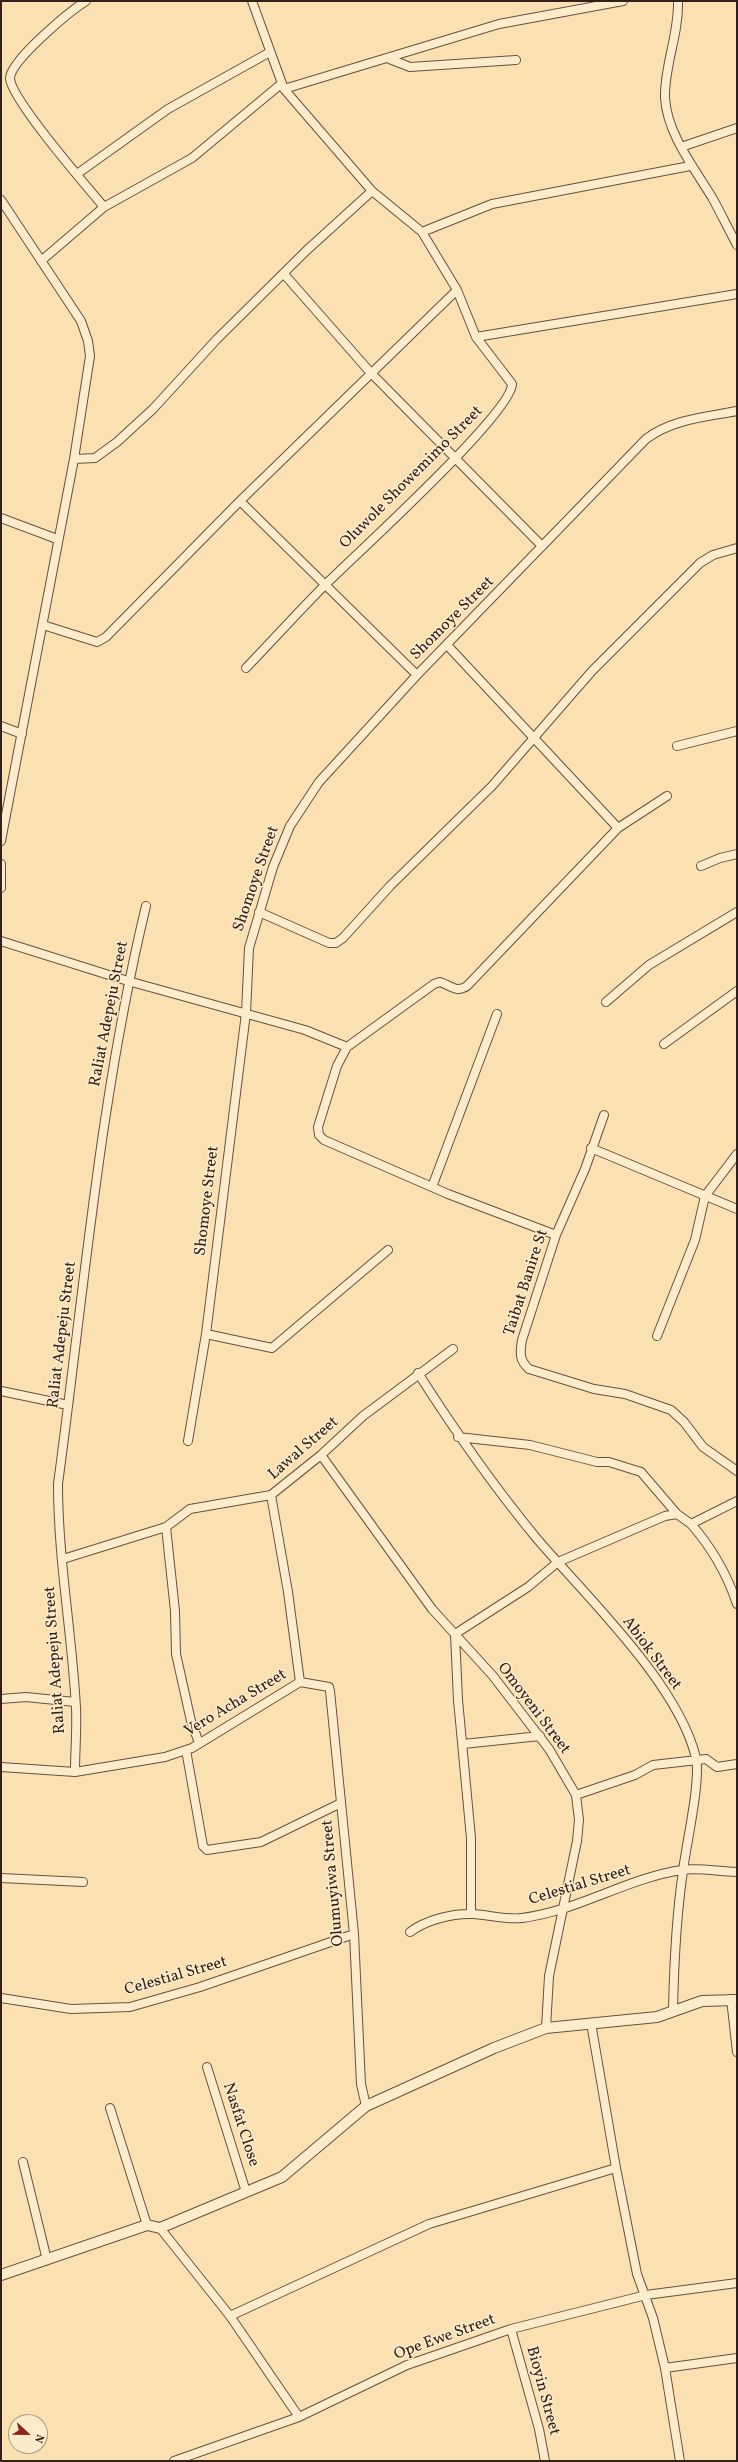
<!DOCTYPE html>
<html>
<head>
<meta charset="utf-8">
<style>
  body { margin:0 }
  #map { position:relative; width:738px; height:2462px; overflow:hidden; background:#fbe1b1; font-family:Vollkorn,serif }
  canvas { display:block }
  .frame { position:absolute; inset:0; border:2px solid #32211b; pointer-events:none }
  .north { position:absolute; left:8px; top:2414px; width:40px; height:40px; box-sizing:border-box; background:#fceccc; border:1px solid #ab9b85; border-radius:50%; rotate:112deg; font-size:11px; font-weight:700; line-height:16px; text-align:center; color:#32211b }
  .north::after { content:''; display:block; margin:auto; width:14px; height:18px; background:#8f2418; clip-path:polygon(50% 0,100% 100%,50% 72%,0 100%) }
</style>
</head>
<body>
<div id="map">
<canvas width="738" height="2462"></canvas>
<div class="frame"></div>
<div class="north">N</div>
</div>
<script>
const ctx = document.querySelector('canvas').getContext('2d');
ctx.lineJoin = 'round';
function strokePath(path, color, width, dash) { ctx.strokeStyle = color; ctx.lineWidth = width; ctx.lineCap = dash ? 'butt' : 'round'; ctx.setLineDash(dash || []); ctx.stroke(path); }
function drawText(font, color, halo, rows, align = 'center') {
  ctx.font = font + ' Vollkorn,serif'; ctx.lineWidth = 3; ctx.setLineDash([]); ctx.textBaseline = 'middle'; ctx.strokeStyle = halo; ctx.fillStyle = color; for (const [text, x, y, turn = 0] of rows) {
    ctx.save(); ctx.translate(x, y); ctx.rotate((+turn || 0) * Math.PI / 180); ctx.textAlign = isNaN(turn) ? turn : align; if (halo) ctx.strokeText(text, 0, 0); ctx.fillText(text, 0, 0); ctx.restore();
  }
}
const minor = new Path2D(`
  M 86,1 C 70,11 11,60 10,78 C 10,98 88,188 104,207
  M 678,1 C 679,35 664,66 665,98 C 667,134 695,169 713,199 C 721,214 729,230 737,245
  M 387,58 L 410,67 L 516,60
  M 284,89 L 499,24 L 623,1
  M 681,147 L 737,128
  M 77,174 L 168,109 L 270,52
  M 1,200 L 81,321 L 88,341 L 90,356 L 74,459 L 1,841
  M 422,232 L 492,204 L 690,166
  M 41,261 L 104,207 L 192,158 L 281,84
  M 284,274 L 370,372 L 542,546
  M 476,337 L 737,294
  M 74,459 L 95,458 L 117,442 L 153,409 L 217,339 L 307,250 L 372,191
  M 240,501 L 417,675
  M 1,518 L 57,539
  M 43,625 L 97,642 L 106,637 L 240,501 L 457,290
  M 447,645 L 618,828
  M 246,668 C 273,640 299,611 326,584 C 355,555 512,413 512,384 L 476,337 L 457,290 L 422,232 L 372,191 L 284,89 L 252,1
  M 1,726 L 22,734
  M 677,746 L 737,731
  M 1,864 L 1,888
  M 701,866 L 720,858 L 737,854
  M 259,912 L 329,943 L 336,943 L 343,938 L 390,886 L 492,786 L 592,671 L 700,563 L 713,555 L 737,548
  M 1,941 L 128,981 L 305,1030 L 347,1047
  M 606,1002 L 649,965 L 737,912
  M 664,1044 L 737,991
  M 604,1115 L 585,1169 L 556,1235 L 522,1340 C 520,1353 519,1360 529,1369 L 594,1389 L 625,1394 L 671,1410 L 684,1422 L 703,1447 L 737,1471
  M 591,1148 L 737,1209
  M 432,1187 L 497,1014
  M 556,1235 L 448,1194 L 324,1140 L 319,1135 L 318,1127 L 337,1066 L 347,1047 L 434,984 L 440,982 C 452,986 456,993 467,986 L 618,828 L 667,796
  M 206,1334 L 272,1348 L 388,1250
  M 657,1336 L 695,1240 L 705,1196 L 737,1154
  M 418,1373 C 455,1431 494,1487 538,1540 C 587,1597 679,1685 696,1758 C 701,1781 686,1845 683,1871 C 676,1918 674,1963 673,2010
  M 1,1391 L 68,1405
  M 458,1437 L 530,1445 L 597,1462 L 609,1462 L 641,1472 L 677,1514
  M 188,1441 L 206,1334 L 246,1013 L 249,948 L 273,867 L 290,826 L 319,782 L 417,675 L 646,439 C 672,419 706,417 737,411
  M 321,1455 L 432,1609 L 493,1676 L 549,1749 L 576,1795 L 579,1820 L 577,1841 L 549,1976 L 546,2028
  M 691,1524 C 712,1548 727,1574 737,1604
  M 166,1527 L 175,1611 L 176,1654 L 191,1721 L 199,1743
  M 63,1559 L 166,1527 L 190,1509 L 271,1495 L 321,1455 L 363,1416 L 453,1349
  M 300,1682 L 329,1687 L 330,1691 L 354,1934 L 361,2084 L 366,2106
  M 1,1699 L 26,1697 L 75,1702
  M 463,1744 L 540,1736
  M 186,1750 L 203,1846 L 207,1850 L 261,1842 L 341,1803
  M 1,1767 L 75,1772 L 165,1757 L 192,1748 L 300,1682 L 288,1592 L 271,1495
  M 75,1772 C 75,1751 77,1729 76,1708 C 72,1633 58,1559 58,1484 C 84,1291 100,1096 146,906
  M 576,1795 L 635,1775 L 653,1765 L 706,1759 L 717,1767 L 737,1764
  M 1,1878 L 83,1882
  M 471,1914 L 471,1838 L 458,1700 L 455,1634 L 528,1587 L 558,1562 L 665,1516 L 677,1514 L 691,1524 L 737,1501
  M 410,1932 C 426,1920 453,1913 473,1914 C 489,1915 507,1920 522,1918 C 578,1911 627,1878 682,1870 C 699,1867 720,1872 737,1872
  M 1,1998 L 71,2009 L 130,2007 L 200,1987 L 354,1934
  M 731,1999 L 737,2052
  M 591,2023 L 616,2168 L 637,2274 L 653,2318 L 665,2368 L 680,2461
  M 207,2067 L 246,2192
  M 110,2108 L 147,2225
  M 23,2162 L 47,2260
  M 160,2228 L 230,2316 L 299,2417
  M 230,2316 L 429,2224 L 616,2168
  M 511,2329 L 539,2429 L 545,2461
  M 665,2368 L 737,2358
  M 174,2461 L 299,2417 L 407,2365 L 511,2329 L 646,2295 L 737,2283`);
const tertiary = new Path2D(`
  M 1,2275 L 147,2225 L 160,2228 L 282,2177 L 366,2106 L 494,2048 L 546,2028 L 657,2017 L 702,2001 L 737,2000`);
const streetNames = [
  ["Oluwole Showemimo Street",412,478,-45],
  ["Shomoye Street",453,619,-45],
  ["Shomoye Street",257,879,-71],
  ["Raliat Adepeju Street",110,1014,-79],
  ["Shomoye Street",208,1201,-83],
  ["Taibat Banire St",527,1283,-72],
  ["Raliat Adepeju Street",63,1335,-83],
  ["Lawal Street",304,1449,-41],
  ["Abiok Street",651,1654,53],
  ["Raliat Adepeju Street",56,1660,-94],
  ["Vero Acha Street",236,1704,-31],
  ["Omoyeni Street",533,1709,53],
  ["Olumuyiwa Street",334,1883,-95],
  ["Celestial Street",580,1886,-17],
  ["Celestial Street",176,1977,-16],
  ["Nasfat Close",240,2125,72],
  ["Ope Ewe Street",445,2338,-20],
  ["Bioyin Street",542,2391,75]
];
strokePath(minor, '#645140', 10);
strokePath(tertiary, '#645140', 12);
strokePath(minor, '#fceccc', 8);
strokePath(tertiary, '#fceccc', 10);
drawText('16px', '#32211b', '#fceccc', streetNames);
</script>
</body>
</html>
